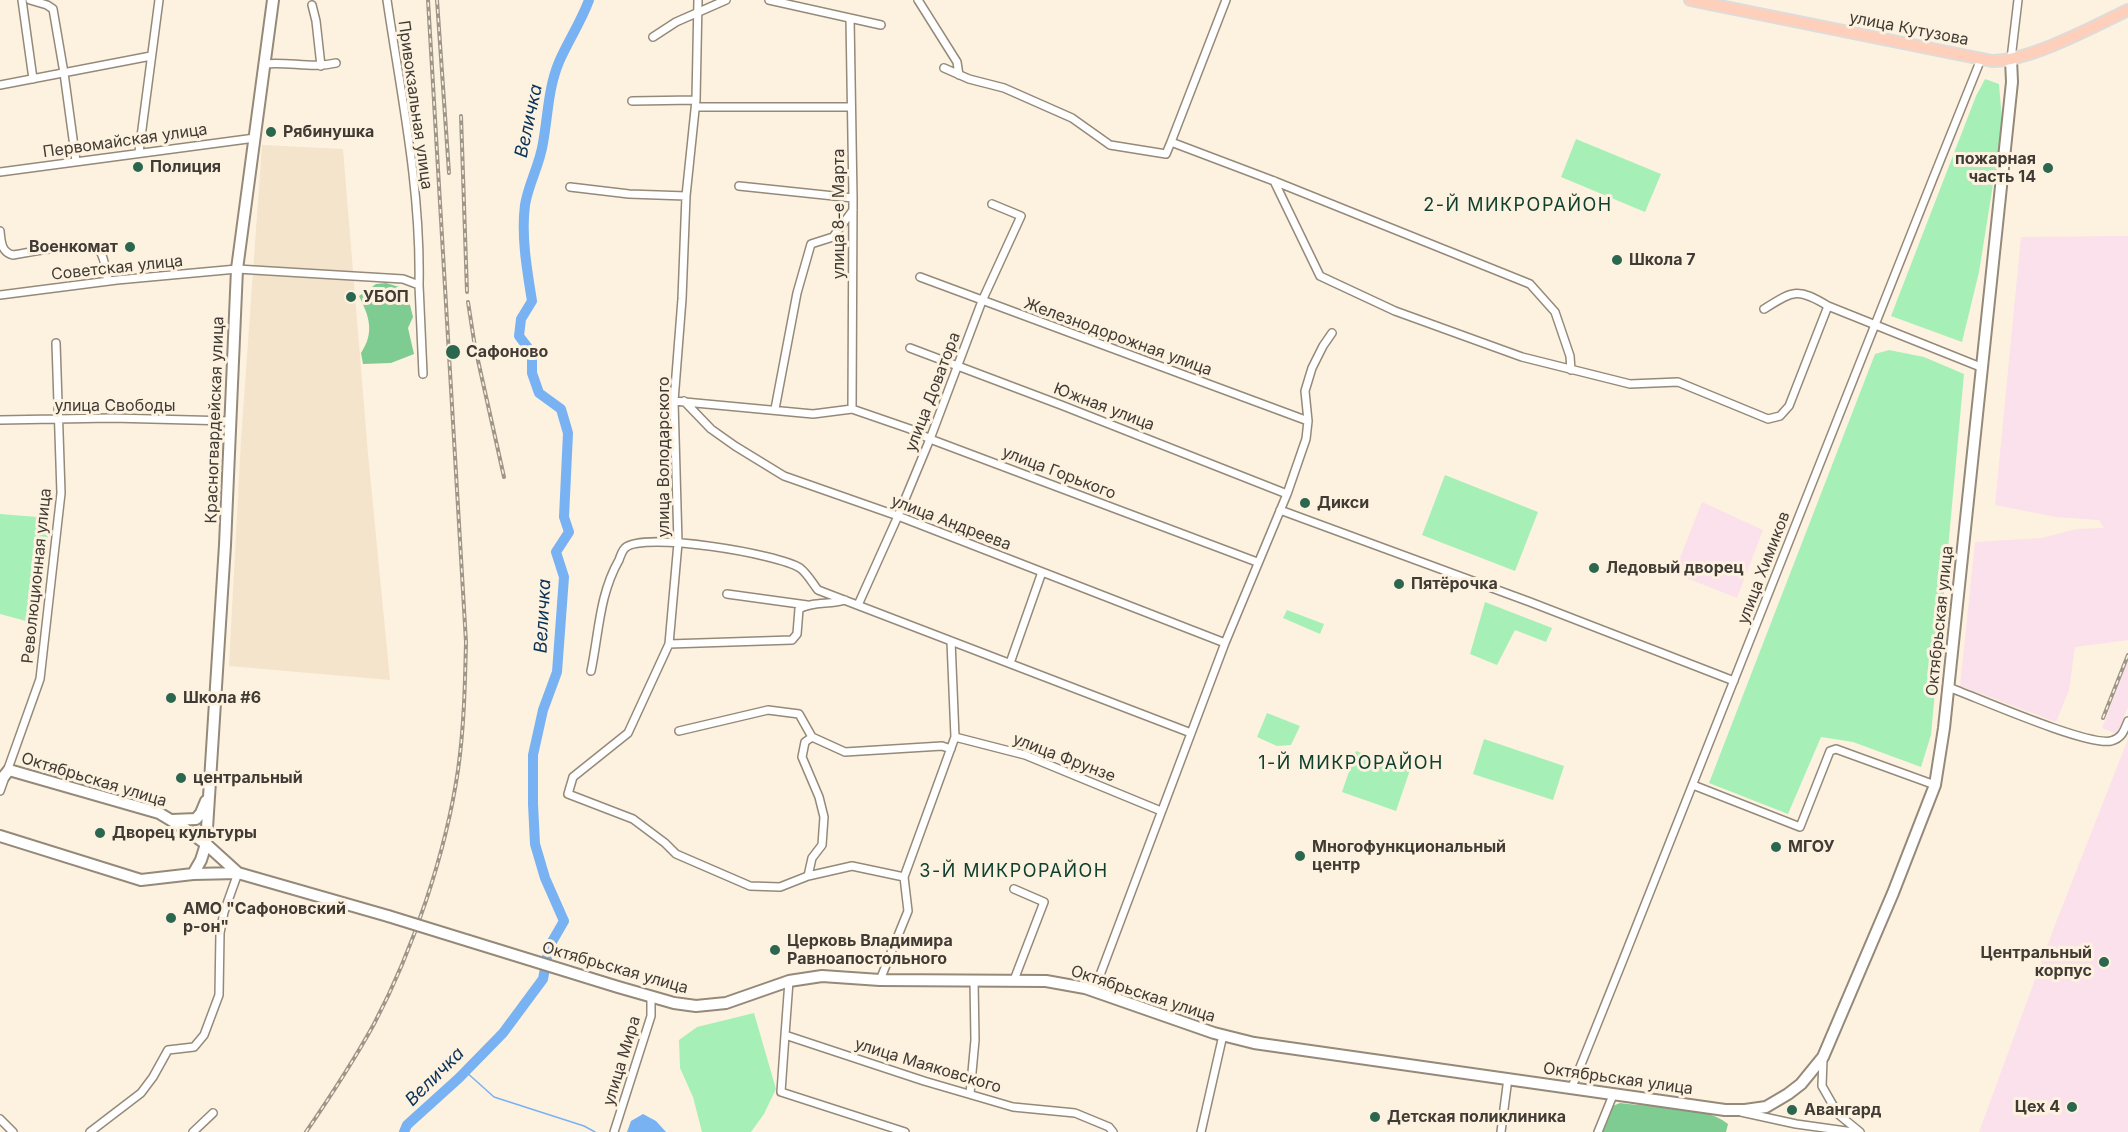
<!DOCTYPE html>
<html>
<head>
<meta charset="utf-8">
<style>
  body { margin:0 }
  canvas { display:block; background:#fdf1df }
</style>
</head>
<body>
<canvas width="2128" height="1132"></canvas>
<script>
const ctx = document.querySelector('canvas').getContext('2d');
ctx.lineJoin = 'round';
function paint(path, color) { ctx.fillStyle = color; ctx.fill(path, 'evenodd'); }
function strokePath(path, color, width, dash) { ctx.strokeStyle = color; ctx.lineWidth = width; ctx.lineCap = dash ? 'butt' : 'round'; ctx.setLineDash(dash || []); ctx.stroke(path); }
function drawText(font, color, halo, rows, align = 'center') {
  ctx.font = font + ' Inter,sans-serif'; ctx.lineWidth = 6; ctx.setLineDash([]); ctx.textBaseline = 'middle'; ctx.strokeStyle = halo; ctx.fillStyle = color; for (const [text, x, y, turn = 0] of rows) {
    ctx.save(); ctx.translate(x, y); ctx.rotate((+turn || 0) * Math.PI / 180); ctx.textAlign = isNaN(turn) ? turn : align; if (halo) ctx.strokeText(text, 0, 0); ctx.fillText(text, 0, 0); ctx.restore();
  }
}
const built = new Path2D(`
  M 262,145 L 343,149 L 368,454 L 390,680 L 229,666 L 241,440 Z`);
const industrial = new Path2D(`
  M 2128,236 L 2128,640 L 2075,647 L 2069,690 L 2056,722 L 1960,686 L 1975,542 L 2041,538 L 2077,529 L 2104,528 L 2099,520 L 2056,517 L 1995,505 L 2021,237 Z
  M 1702,502 L 1763,530 L 1737,598 L 1674,573 Z
  M 2128,660 L 2128,707 L 2117,734 L 2102,728 Z
  M 2128,739 L 2128,1132 L 1979,1132 L 2055,925 Z`);
const green = new Path2D(`
  M 1985,79 L 1999,84 L 2002,120 L 1999,147 L 1979,272 L 1962,342 L 1891,316 L 1976,96 Z
  M 1576,139 L 1661,174 L 1645,212 L 1561,177 Z
  M 1889,350 L 1924,357 L 1964,374 L 1931,735 L 1921,767 L 1853,742 L 1821,737 L 1788,814 L 1709,783 L 1875,354 Z
  M 1445,475 L 1538,512 L 1515,571 L 1422,535 Z
  M 0,514 L 50,518 L 37,624 L 0,614 Z
  M 1485,602 L 1552,628 L 1546,642 L 1515,630 L 1497,665 L 1470,654 Z
  M 1287,610 L 1324,624 L 1320,634 L 1283,618 Z
  M 1267,713 L 1300,726 L 1291,745 L 1277,746 L 1257,737 Z
  M 1484,739 L 1564,766 L 1553,800 L 1473,774 Z
  M 1356,751 L 1410,770 L 1396,811 L 1342,792 Z
  M 754,1013 L 776,1089 L 764,1114 L 751,1132 L 702,1132 L 693,1097 L 680,1068 L 679,1040 L 697,1027 Z`);
const forest = new Path2D(`
  M 386,283 L 406,289 L 413,317 L 408,328 L 414,354 L 391,363 L 363,364 L 361,353 C 375,332 369,316 359,296 L 376,284 Z
  M 1620,1103 C 1654,1108 1701,1103 1728,1124 L 1726,1132 L 1602,1132 L 1610,1107 Z`);
const water = new Path2D(`
  M 643,1114 L 656,1121 L 666,1132 L 627,1132 L 631,1121 Z`);
const stream = new Path2D(`
  M 465,1071 L 494,1097 L 584,1126 L 595,1132`);
const river = new Path2D(`
  M 404,1132 L 407,1125 L 459,1078 L 503,1033 L 543,979 L 549,947 L 564,921 L 545,878 L 535,844 L 533,804 L 533,755 L 543,710 L 557,672 L 564,577 L 556,552 L 569,532 L 564,517 L 568,433 L 561,409 L 539,393 L 532,373 L 532,353 L 519,336 L 521,319 L 532,301 C 527,270 521,236 525,205 C 528,185 540,164 543,143 C 548,116 548,88 559,62 C 568,41 581,22 589,0`);
const street = new Path2D(`
  M 22,0 L 33,79
  M 30,0 L 47,5 L 53,9 L 64,73 L 76,161
  M 387,0 C 401,95 421,188 419,285
  M 698,0 L 696,100 L 686,196 L 682,299 L 674,401 L 678,543 L 669,644 L 628,733 L 573,777 L 568,794 L 633,819 L 665,843 L 676,854 L 750,886 L 780,887 L 808,876 L 852,866 L 904,877
  M 769,0 L 881,25
  M 918,0 L 957,62 L 959,75
  M 1226,0 L 1171,142 L 1274,181 L 1530,284 L 1555,312 L 1570,356 L 1571,370
  M 312,5 L 316,21 L 321,66
  M 850,18 L 853,198 L 852,409
  M 653,37 L 676,22 L 726,0
  M 2011,59 L 2018,0
  M 264,64 C 288,61 312,69 336,63
  M 944,68 L 969,79 L 1004,88 L 1072,118 L 1110,145 L 1166,154 L 1171,142
  M 0,85 L 151,56
  M 632,101 L 696,100
  M 696,107 L 851,107
  M 139,152 L 159,0
  M 0,172 L 255,138
  M 1274,181 L 1320,276 L 1395,311 L 1522,357 L 1630,384 L 1678,382 L 1768,419 L 1780,416 L 1789,406 L 1828,306 L 1983,368
  M 739,186 L 853,198
  M 570,187 L 629,194 L 686,196
  M 0,231 C 1,241 1,252 13,255 C 27,253 91,239 99,250 C 105,257 106,272 108,281
  M 920,277 L 1308,421
  M 0,295 L 117,280 L 237,269 L 403,279 L 419,285 L 423,374
  M 1764,309 C 1793,291 1797,287 1828,306
  M 910,348 L 1061,405 L 1287,494
  M 674,401 L 813,414 L 852,409 L 910,429 L 930,439 L 1257,562
  M 684,401 L 711,429 L 735,446 L 784,476 L 898,516 L 1225,643
  M 775,409 L 797,293 L 811,244 L 833,237 L 853,210
  M 0,420 L 112,418 L 230,421
  M 1280,510 L 1530,602 L 1734,681
  M 727,594 L 807,605
  M 858,605 L 898,516 L 930,439 L 982,301 L 1021,216 L 992,204
  M 669,644 L 792,640 L 797,634 L 799,609 C 813,601 830,605 845,600
  M 1010,663 L 1042,572
  M 591,671 C 599,633 599,595 619,560 C 620,557 622,551 625,548 C 643,531 779,554 800,568 C 807,573 813,584 818,590 L 1191,733
  M 1948,687 C 1978,698 2086,746 2111,741 C 2122,738 2124,731 2128,721
  M 679,731 L 768,710 L 799,714 L 812,737 L 845,752 L 942,746 L 951,749
  M 955,737 L 1025,755 L 1161,811
  M 1693,785 L 1800,827 L 1830,751 L 1836,749 L 1935,785
  M 0,791 L 40,679 L 61,493 L 56,343
  M 808,876 L 812,858 L 822,845 L 824,817 L 819,797 L 802,757 L 805,742 L 812,737
  M 1014,889 L 1044,902 L 1014,980
  M 880,980 L 908,911 L 904,877 L 955,737 L 951,641
  M 789,981 L 785,1035 L 924,1081 L 1013,1107 L 1075,1113 L 1109,1127 L 1113,1132
  M 1094,991 L 1225,643 L 1287,494 L 1306,439 L 1308,421 L 1305,391 L 1312,368 L 1323,346 L 1332,333
  M 785,1035 L 781,1092 L 905,1132
  M 1823,1059 L 1822,1086 L 1838,1114 L 1860,1132
  M 1572,1087 C 1710,745 1843,401 1981,59
  M 970,1094 L 975,1040 L 974,980
  M 1741,1112 L 1796,1124 L 1853,1132
  M 0,1119 L 13,1132
  M 90,1132 L 141,1093 L 153,1077 L 168,1050 L 194,1047 L 204,1035 L 219,995 L 220,933 L 224,912 L 238,873
  M 193,1132 L 213,1113
  M 614,1132 L 651,1016 L 651,996
  M 1201,1132 L 1223,1035
  M 1501,1132 L 1508,1078
  M 1598,1132 L 1613,1095`);
const secondary = new Path2D(`
  M 0,781 L 9,770 L 159,813 L 184,828 L 206,844 L 238,873
  M 172,820 L 196,819 L 201,813 L 206,801
  M 0,836 L 141,880 L 193,874 L 238,873 L 388,916
  M 193,874 L 201,860 L 206,844 L 225,545 L 237,269 L 273,0
  M 469,941 L 618,987 L 674,1003 L 696,1006 L 726,1003 L 789,981 L 822,976 L 880,980 L 1046,981 L 1085,988 L 1214,1033 L 1254,1043 L 1725,1110 L 1745,1110 L 1766,1107 L 1788,1094 L 1801,1084 L 1823,1057 L 1893,893 L 1935,785 L 1944,728 L 2012,82 L 2011,59`);
const primary = new Path2D(`
  M 1690,0 L 1992,61 C 2030,61 2093,27 2128,10`);
const rail = new Path2D(`
  M 437,0 L 449,173
  M 461,116 L 467,292
  M 468,302 L 475,347 L 504,477
  M 2103,718 L 2128,655
  M 306,1132 C 330,1097 353,1062 374,1024 C 413,950 446,853 458,770 C 464,728 465,685 466,642 L 428,0`);
const secondaryBridge = new Path2D(`
  M 388,916 L 469,941`);
const markers = [
  [271,132,6,"#2b664f"],
  [138,167,6,"#2b664f"],
  [2048,168,6,"#2b664f"],
  [130,247,6,"#2b664f"],
  [1617,260,6,"#2b664f"],
  [351,297,6,"#2b664f"],
  [453,352,8,"#2b664f"],
  [1305,503,6,"#2b664f"],
  [1594,568,6,"#2b664f"],
  [1399,584,6,"#2b664f"],
  [171,698,6,"#2b664f"],
  [181,778,6,"#2b664f"],
  [100,833,6,"#2b664f"],
  [1776,847,6,"#2b664f"],
  [1300,856,6,"#2b664f"],
  [171,918,6,"#2b664f"],
  [775,950,6,"#2b664f"],
  [2104,962,6,"#2b664f"],
  [2072,1107,6,"#2b664f"],
  [1792,1110,6,"#2b664f"],
  [1375,1117,6,"#2b664f"]
];
const streetNames = [
  ["улица Кутузова",1909,29,11],
  ["Привокзальная улица",415,105,82],
  ["Первомайская улица",125,141,-8],
  ["улица 8-е Марта",839,214,-90],
  ["Советская улица",117,268,-6],
  ["Железнодорожная улица",1118,337,20],
  ["улица Доватора",933,392,-69],
  ["улица Свободы",115,406],
  ["Южная улица",1104,407,21],
  ["Красногвардейская улица",215,420,-88],
  ["улица Володарского",664,457,-90],
  ["улица Горького",1059,473,21],
  ["улица Андреева",951,523,21],
  ["улица Химиков",1764,568,-69],
  ["Революционная улица",37,576,-84],
  ["Октябрьская улица",1940,621,-84],
  ["улица Фрунзе",1064,758,21],
  ["Октябрьская улица",94,780,17],
  ["Октябрьская улица",615,968,16],
  ["Октябрьская улица",1143,994,18],
  ["улица Мира",622,1061,-73],
  ["улица Маяковского",928,1066,17],
  ["Октябрьская улица",1618,1079,8]
];
const poiNames = [
  ["Рябинушка",283,132],
  ["пожарная",2036,159,"right"],
  ["часть 14",2036,177,"right"],
  ["Полиция",150,167],
  ["Военкомат",118,247,"right"],
  ["Школа 7",1629,260],
  ["УБОП",363,297],
  ["Сафоново",466,352],
  ["Дикси",1317,503],
  ["Ледовый дворец",1606,568],
  ["Пятёрочка",1411,584],
  ["Школа #6",183,698],
  ["центральный",193,778],
  ["Дворец культуры",112,833],
  ["Многофункциональный",1312,847],
  ["центр",1312,865],
  ["МГОУ",1788,847],
  ["АМО \"Сафоновский",183,909],
  ["р-он\"",183,927],
  ["Церковь Владимира",787,941],
  ["Равноапостольного",787,959],
  ["Центральный",2092,953,"right"],
  ["корпус",2092,971,"right"],
  ["Цех 4",2060,1107,"right"],
  ["Авангард",1804,1110],
  ["Детская поликлиника",1387,1117]
];
const waterNames = [
  ["Величка",529,121,-78],
  ["Величка",543,616,-87],
  ["Величка",435,1077,-45]
];
const neighbourhoodNames = [
  ["2-Й МИКРОРАЙОН",1518,206],
  ["1-Й МИКРОРАЙОН",1351,764],
  ["3-Й МИКРОРАЙОН",1014,872]
];
paint(built, '#f4e4cb');
paint(industrial, '#fae1eb');
paint(green, '#a6f0b8');
paint(forest, '#7fcc93');
paint(water, '#78b2f2');
strokePath(stream, '#78b2f2', 1.5);
strokePath(river, '#78b2f2', 10);
strokePath(street, '#958a7a', 10);
strokePath(secondary, '#958a7a', 14);
strokePath(primary, '#dddcda', 14);
strokePath(street, '#fff', 7);
strokePath(secondary, '#fff', 10);
strokePath(primary, '#fed0bc', 10);
strokePath(rail, '#9e9689', 4);
strokePath(rail, '#fdf1df', 1.5, [4.5]);
strokePath(secondaryBridge, '#958a7a', 14, []);
strokePath(secondaryBridge, '#fff', 10);
for (const [x, y, r, color] of markers) { const dot = new Path2D(); dot.arc(x, y, r, 0, 2 * Math.PI); ctx.fillStyle = color; ctx.fill(dot); strokePath(dot, '#fdf1df', 2); }
drawText('16px', '#403b34', '#fdf1df', streetNames);
drawText('bold 16px', '#403b34', '#fdf1df', poiNames, 'left');
drawText('italic 18px', '#08325a', '#fdf1df', waterNames);
ctx.letterSpacing = '1.5px';
drawText('18px', '#0f402f', '#fdf1df', neighbourhoodNames);
ctx.letterSpacing = '0px';
</script>
</body>
</html>
